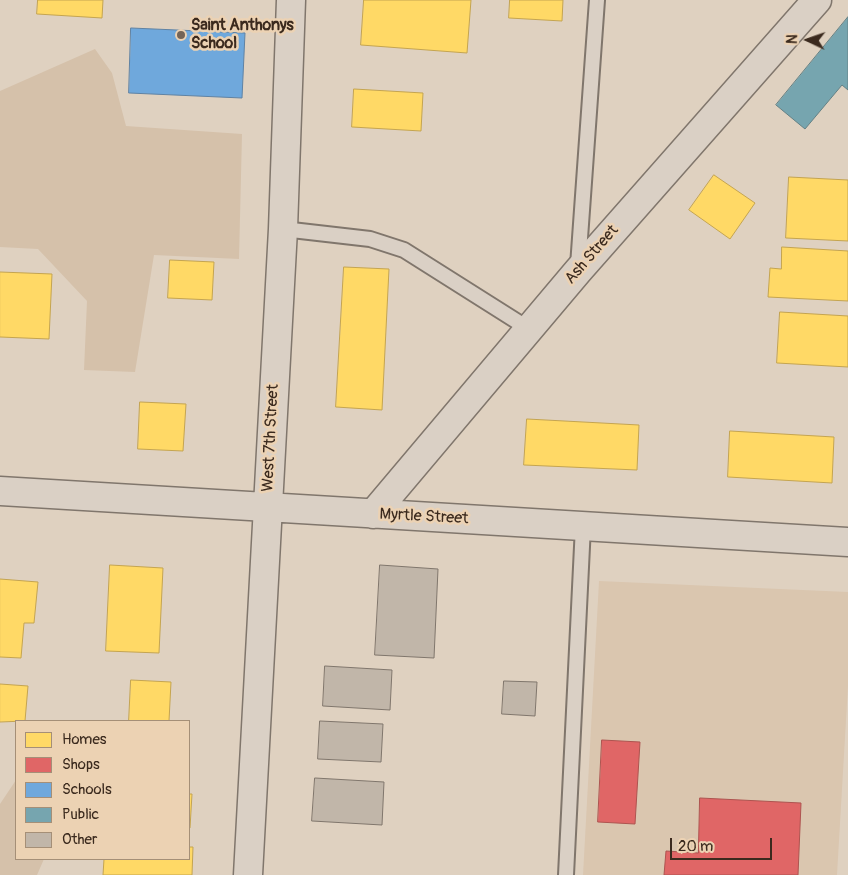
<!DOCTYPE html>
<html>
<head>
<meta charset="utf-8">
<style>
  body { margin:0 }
  #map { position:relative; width:848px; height:875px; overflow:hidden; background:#dfd1c0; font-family:Pangolin,sans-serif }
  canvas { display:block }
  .legend { position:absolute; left:15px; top:720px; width:175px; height:140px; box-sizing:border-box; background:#ecd2b3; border:1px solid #a58f77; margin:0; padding:6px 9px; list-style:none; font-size:15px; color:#3b2a1e }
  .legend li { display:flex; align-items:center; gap:10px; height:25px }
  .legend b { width:25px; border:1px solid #a58f77 }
  .north { position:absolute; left:783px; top:15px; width:50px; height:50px; -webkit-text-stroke:4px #ecd2b3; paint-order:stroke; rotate:273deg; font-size:14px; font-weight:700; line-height:20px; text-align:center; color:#3b2a1e }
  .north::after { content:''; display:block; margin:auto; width:18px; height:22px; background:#3b2a1e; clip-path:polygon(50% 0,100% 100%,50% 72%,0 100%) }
  .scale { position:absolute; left:670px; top:838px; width:102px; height:22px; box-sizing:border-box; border:2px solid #3b2a1e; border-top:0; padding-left:6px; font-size:15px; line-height:18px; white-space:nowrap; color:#3b2a1e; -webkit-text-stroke:4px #ecd2b3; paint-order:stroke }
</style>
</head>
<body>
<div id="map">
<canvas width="848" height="875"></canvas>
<ul class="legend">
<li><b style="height:14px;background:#ffd966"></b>Homes</li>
<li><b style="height:14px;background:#e06666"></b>Shops</li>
<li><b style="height:14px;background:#6fa8dc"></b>Schools</li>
<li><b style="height:14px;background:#76a5af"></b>Public</li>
<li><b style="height:14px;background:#c1b6a9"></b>Other</li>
</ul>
<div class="north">N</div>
<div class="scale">20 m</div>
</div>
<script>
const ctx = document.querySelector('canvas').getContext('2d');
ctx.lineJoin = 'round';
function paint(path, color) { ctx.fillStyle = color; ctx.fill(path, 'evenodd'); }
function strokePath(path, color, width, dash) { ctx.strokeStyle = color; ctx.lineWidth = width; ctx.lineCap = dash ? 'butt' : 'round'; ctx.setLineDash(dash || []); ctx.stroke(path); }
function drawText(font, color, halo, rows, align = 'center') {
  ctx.font = font + ' Pangolin,sans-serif'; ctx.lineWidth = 5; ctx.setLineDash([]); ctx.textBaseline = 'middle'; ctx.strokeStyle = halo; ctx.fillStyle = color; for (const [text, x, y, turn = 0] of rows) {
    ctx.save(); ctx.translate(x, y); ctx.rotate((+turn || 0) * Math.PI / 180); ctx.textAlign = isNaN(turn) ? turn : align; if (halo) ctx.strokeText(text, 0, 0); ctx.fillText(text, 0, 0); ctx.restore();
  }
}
const built = new Path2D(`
  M 599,581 L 848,592 L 848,686 L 837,875 L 583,875 Z`);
const green = new Path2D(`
  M 95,49 L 112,73 L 126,126 L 242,134 L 239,259 L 154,255 L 135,372 L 84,370 L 87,301 L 38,249 L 0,247 L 0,91 Z
  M 16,780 L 16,859 L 44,859 L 37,875 L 0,875 L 0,804 Z`);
const homes = new Path2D(`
  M 38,0 L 103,0 L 102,18 L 37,14 Z
  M 364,0 L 471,0 L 467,53 L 361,45 Z
  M 510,0 L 563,0 L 562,21 L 509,18 Z
  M 354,89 L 423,93 L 421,131 L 352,127 Z
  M 714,175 L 755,203 L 730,239 L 689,210 Z
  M 789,177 L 848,180 L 848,241 L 786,238 Z
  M 782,247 L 848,251 L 848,301 L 768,297 L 770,268 L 781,269 Z
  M 170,260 L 214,262 L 212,300 L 168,298 Z
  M 344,267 L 389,269 L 382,410 L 336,407 Z
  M 0,272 L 52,274 L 49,339 L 0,337 Z
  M 780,312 L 848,316 L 848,367 L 777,363 Z
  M 140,402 L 186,404 L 183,451 L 138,449 Z
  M 527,419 L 639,425 L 637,470 L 524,465 Z
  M 730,431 L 834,437 L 832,483 L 728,477 Z
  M 110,565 L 163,568 L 159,653 L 106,651 Z
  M 0,579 L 38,582 L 34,623 L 24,623 L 21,658 L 0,657 Z
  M 131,680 L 171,682 L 169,721 L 129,721 Z
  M 0,684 L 28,686 L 25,721 L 0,722 Z
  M 189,794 L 192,794 L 190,828 L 189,828 Z
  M 189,847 L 193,847 L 192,875 L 103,875 L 104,859 L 189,859 Z`);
const shops = new Path2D(`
  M 602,740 L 640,742 L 635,824 L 598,822 Z
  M 700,798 L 801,803 L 798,875 L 664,875 L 666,851 L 698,853 Z`);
const schools = new Path2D(`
  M 131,28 L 245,33 L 242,98 L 129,93 Z`);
const public = new Path2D(`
  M 848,17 L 848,90 L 842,85 L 805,129 L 776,105 Z`);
const building = new Path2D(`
  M 380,565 L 438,569 L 434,658 L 375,655 Z
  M 325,666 L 392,670 L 390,710 L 323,706 Z
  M 504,681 L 537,682 L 535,716 L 502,714 Z
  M 320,721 L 383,724 L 381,762 L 318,759 Z
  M 315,778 L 384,782 L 382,825 L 312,821 Z`);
const lane = new Path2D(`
  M 283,229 L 370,239 L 404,250 L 529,329
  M 578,266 L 597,0
  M 566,875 L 583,526`);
const street = new Path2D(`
  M 0,491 L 848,542
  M 373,514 L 578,271 L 817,0
  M 248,875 L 283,229 L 291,0`);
const markers = [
  [181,35,5,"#746457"]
];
const poiNames = [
  ["Saint Anthonys",191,26],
  ["School",191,44]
];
const streetNames = [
  ["Ash Street",592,255,-49],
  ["West 7th Street",271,438,-87],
  ["Myrtle Street",424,517,3]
];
paint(built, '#dac6af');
paint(green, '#d5c1aa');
paint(homes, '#ffd966');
strokePath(homes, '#c4a450', 1);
paint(shops, '#e06666');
strokePath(shops, '#ae5450', 1);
paint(schools, '#6fa8dc');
strokePath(schools, '#5f82a3', 1);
paint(public, '#76a5af');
strokePath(public, '#648084', 1);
paint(building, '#c1b6a9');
strokePath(building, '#80766c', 1);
strokePath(lane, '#80766c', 18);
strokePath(street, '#80766c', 31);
strokePath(lane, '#dad0c5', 14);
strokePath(street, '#dad0c5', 28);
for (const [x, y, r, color] of markers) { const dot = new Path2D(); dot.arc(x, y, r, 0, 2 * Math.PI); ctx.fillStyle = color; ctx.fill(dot); strokePath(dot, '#ecd2b3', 2); }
drawText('bold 16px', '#3b2a1e', '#ecd2b3', poiNames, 'left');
drawText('16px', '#3b2a1e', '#ecd2b3', streetNames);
</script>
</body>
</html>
